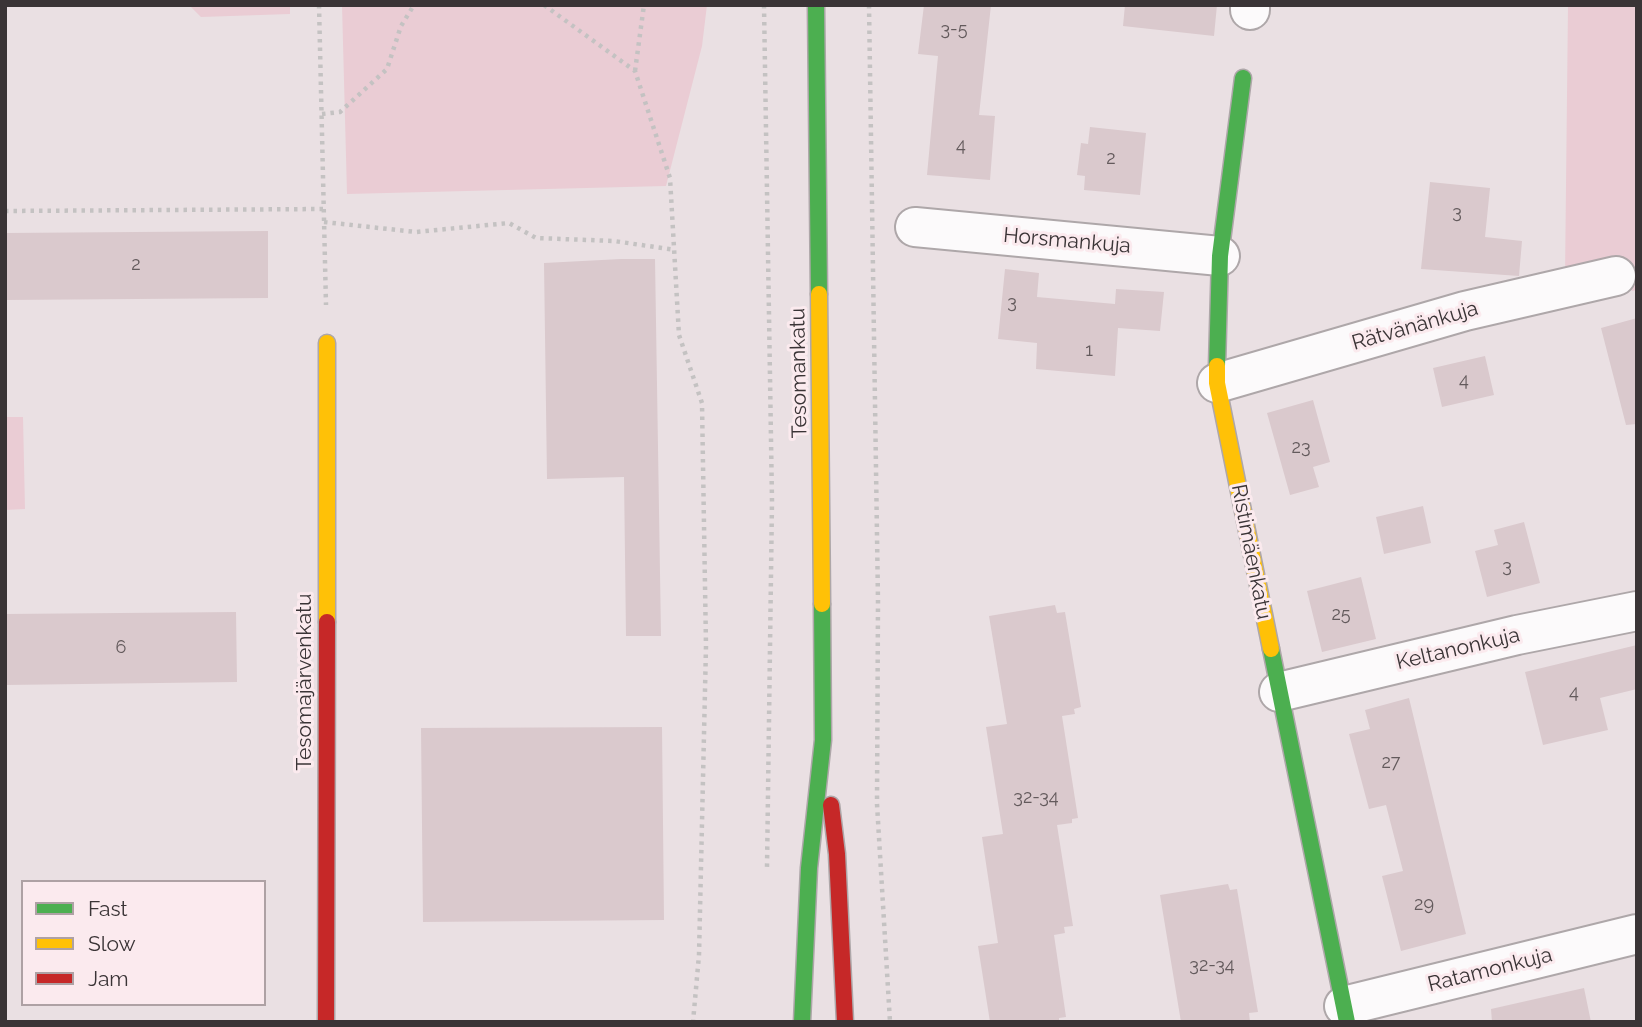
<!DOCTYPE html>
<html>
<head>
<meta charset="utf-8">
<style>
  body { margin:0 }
  #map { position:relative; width:1642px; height:1027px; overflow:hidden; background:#eae0e3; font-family:Raleway,sans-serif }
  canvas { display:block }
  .frame { position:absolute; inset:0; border:7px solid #3a3436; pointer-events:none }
  .legend { position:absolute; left:21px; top:880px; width:245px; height:126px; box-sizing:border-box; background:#fbeaee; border:2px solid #aea1a4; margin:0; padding:9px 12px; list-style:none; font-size:21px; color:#3a3436 }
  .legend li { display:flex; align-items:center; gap:14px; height:35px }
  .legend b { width:35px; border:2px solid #aea1a4 }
</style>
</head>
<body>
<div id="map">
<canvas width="1642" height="1027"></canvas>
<div class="frame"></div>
<ul class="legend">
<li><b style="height:9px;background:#4caf50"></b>Fast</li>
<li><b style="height:9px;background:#ffc107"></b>Slow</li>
<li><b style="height:9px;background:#c62828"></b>Jam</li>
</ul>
</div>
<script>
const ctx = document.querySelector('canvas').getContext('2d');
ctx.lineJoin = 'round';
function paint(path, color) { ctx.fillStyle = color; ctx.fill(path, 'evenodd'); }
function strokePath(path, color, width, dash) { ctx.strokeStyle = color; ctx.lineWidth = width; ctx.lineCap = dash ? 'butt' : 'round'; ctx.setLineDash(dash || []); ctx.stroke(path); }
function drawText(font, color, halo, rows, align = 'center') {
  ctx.font = font + ' Raleway,sans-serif'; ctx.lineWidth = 6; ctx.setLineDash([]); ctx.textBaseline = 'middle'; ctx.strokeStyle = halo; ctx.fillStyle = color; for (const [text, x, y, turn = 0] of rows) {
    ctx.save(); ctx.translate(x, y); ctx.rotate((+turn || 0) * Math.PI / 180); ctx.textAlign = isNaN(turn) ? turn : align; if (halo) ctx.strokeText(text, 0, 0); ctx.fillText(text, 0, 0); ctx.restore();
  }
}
const green = new Path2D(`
  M 189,5 L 290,5 L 290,14 L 201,17 Z
  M 342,5 L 707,5 L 702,46 L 666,186 L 347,194 Z
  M 1568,5 L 1637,5 L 1637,290 L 1632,291 L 1622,259 L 1565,276 Z
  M 5,417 L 23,417 L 25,509 L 5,510 Z`);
const building = new Path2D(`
  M 924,5 L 991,5 L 979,115 L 995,116 L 990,180 L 927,175 L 938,56 L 918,54 Z
  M 1125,5 L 1217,5 L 1214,36 L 1123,26 Z
  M 1090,127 L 1146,133 L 1140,195 L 1084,190 L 1085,176 L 1077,175 L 1081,143 L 1088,144 Z
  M 1430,182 L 1490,188 L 1485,237 L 1522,241 L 1519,276 L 1421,269 Z
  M 268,231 L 268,298 L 5,300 L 5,233 Z
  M 621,259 L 655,259 L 661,636 L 626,636 L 624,477 L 547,479 L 544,263 Z
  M 1005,269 L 1039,273 L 1037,297 L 1115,304 L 1116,289 L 1164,292 L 1160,331 L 1118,328 L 1115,376 L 1036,369 L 1037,343 L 998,339 Z
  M 1637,318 L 1637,424 L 1626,425 L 1601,328 Z
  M 1485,356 L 1494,395 L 1442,407 L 1433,368 Z
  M 1313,400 L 1330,462 L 1313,467 L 1319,487 L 1290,495 L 1267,413 Z
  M 1423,506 L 1431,543 L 1384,554 L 1376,517 Z
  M 1524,522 L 1540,583 L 1487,597 L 1475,551 L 1498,545 L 1494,530 Z
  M 1361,577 L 1376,639 L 1322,652 L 1307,591 Z
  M 1055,605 L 1057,613 L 1065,612 L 1081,707 L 1074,709 L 1075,714 L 1062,716 L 1078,818 L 1072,819 L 1072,823 L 1057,825 L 1073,926 L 1064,927 L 1065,933 L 1054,935 L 1066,1017 L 1059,1018 L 1059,1022 L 990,1022 L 978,946 L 998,943 L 982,837 L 1003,834 L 986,727 L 1007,724 L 989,616 Z
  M 236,612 L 237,682 L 5,685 L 5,614 Z
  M 1637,645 L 1637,689 L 1600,698 L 1608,730 L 1543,745 L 1525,672 Z
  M 1409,698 L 1466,934 L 1401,951 L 1382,876 L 1403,871 L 1386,805 L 1369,809 L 1349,734 L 1370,729 L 1365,710 Z
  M 662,727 L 664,920 L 423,922 L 421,728 Z
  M 1228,884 L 1230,890 L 1237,889 L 1258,1012 L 1249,1013 L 1250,1022 L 1181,1022 L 1160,895 Z
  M 1584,988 L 1591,1022 L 1492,1022 L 1491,1009 Z`);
const path = new Path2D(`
  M 319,5 L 326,305
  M 544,5 L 635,71 L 670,178 L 679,335 L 702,403 L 706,646 L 699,955 L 693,1022
  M 764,5 L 772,501 L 767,867
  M 869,5 L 878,601 L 877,804 L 890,1022
  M 635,71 L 644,5
  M 322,114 L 340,112 L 387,69 L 401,26 L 414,5
  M 5,211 L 324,209
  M 324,222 L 416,232 L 509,223 L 536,238 L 614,241 L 675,250`);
const street = new Path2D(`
  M 1250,10 L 1250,5
  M 915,227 L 1220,256
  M 1217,383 L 1465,311 L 1616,276
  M 1279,692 L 1517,635 L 1637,611
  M 1344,1006 L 1637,934`);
const fast = new Path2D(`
  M 816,5 L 819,294
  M 1217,366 L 1220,256 L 1243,78
  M 1271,649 L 1347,1022
  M 802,1022 L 809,868 L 823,740 L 822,604`);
const slow = new Path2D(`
  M 819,294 L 822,604
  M 1217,366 L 1217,383 L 1271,649
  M 327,622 L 327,343`);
const jam = new Path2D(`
  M 831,805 L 837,854 L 845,1022
  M 326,1022 L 327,622`);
const numberNames = [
  ["3-5",954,30],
  ["4",961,146],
  ["2",1111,159],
  ["3",1457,213],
  ["2",136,265],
  ["3",1012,303],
  ["1",1089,351],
  ["4",1464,381],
  ["23",1301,448],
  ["3",1507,567],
  ["25",1341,615],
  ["6",121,648],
  ["4",1574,693],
  ["27",1391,763],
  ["32-34",1036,798],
  ["29",1424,905],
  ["32-34",1212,966]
];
const streetNames = [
  ["Horsmankuja",1067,241,5],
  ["Rätvänänkuja",1415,326,-16],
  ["Tesomankatu",799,373,-91],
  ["Ristimäenkatu",1251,552,79],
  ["Keltanonkuja",1458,649,-13],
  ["Tesomajärvenkatu",305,682,-90],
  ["Ratamonkuja",1490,970,-14]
];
paint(green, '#eaccd4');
paint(building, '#dac9cd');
strokePath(street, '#aea7a9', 42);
strokePath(fast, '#aea7a9', 19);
strokePath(slow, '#aea7a9', 19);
strokePath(jam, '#aea7a9', 19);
strokePath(path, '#c4c2c2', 4.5, [3.5, 5]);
strokePath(street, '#fcfafb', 38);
strokePath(fast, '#4caf50', 16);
strokePath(slow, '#ffc107', 16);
strokePath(jam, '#c62828', 16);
drawText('18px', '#635a5c', null, numberNames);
drawText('21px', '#3a3436', '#fbeaee', streetNames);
</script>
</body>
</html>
